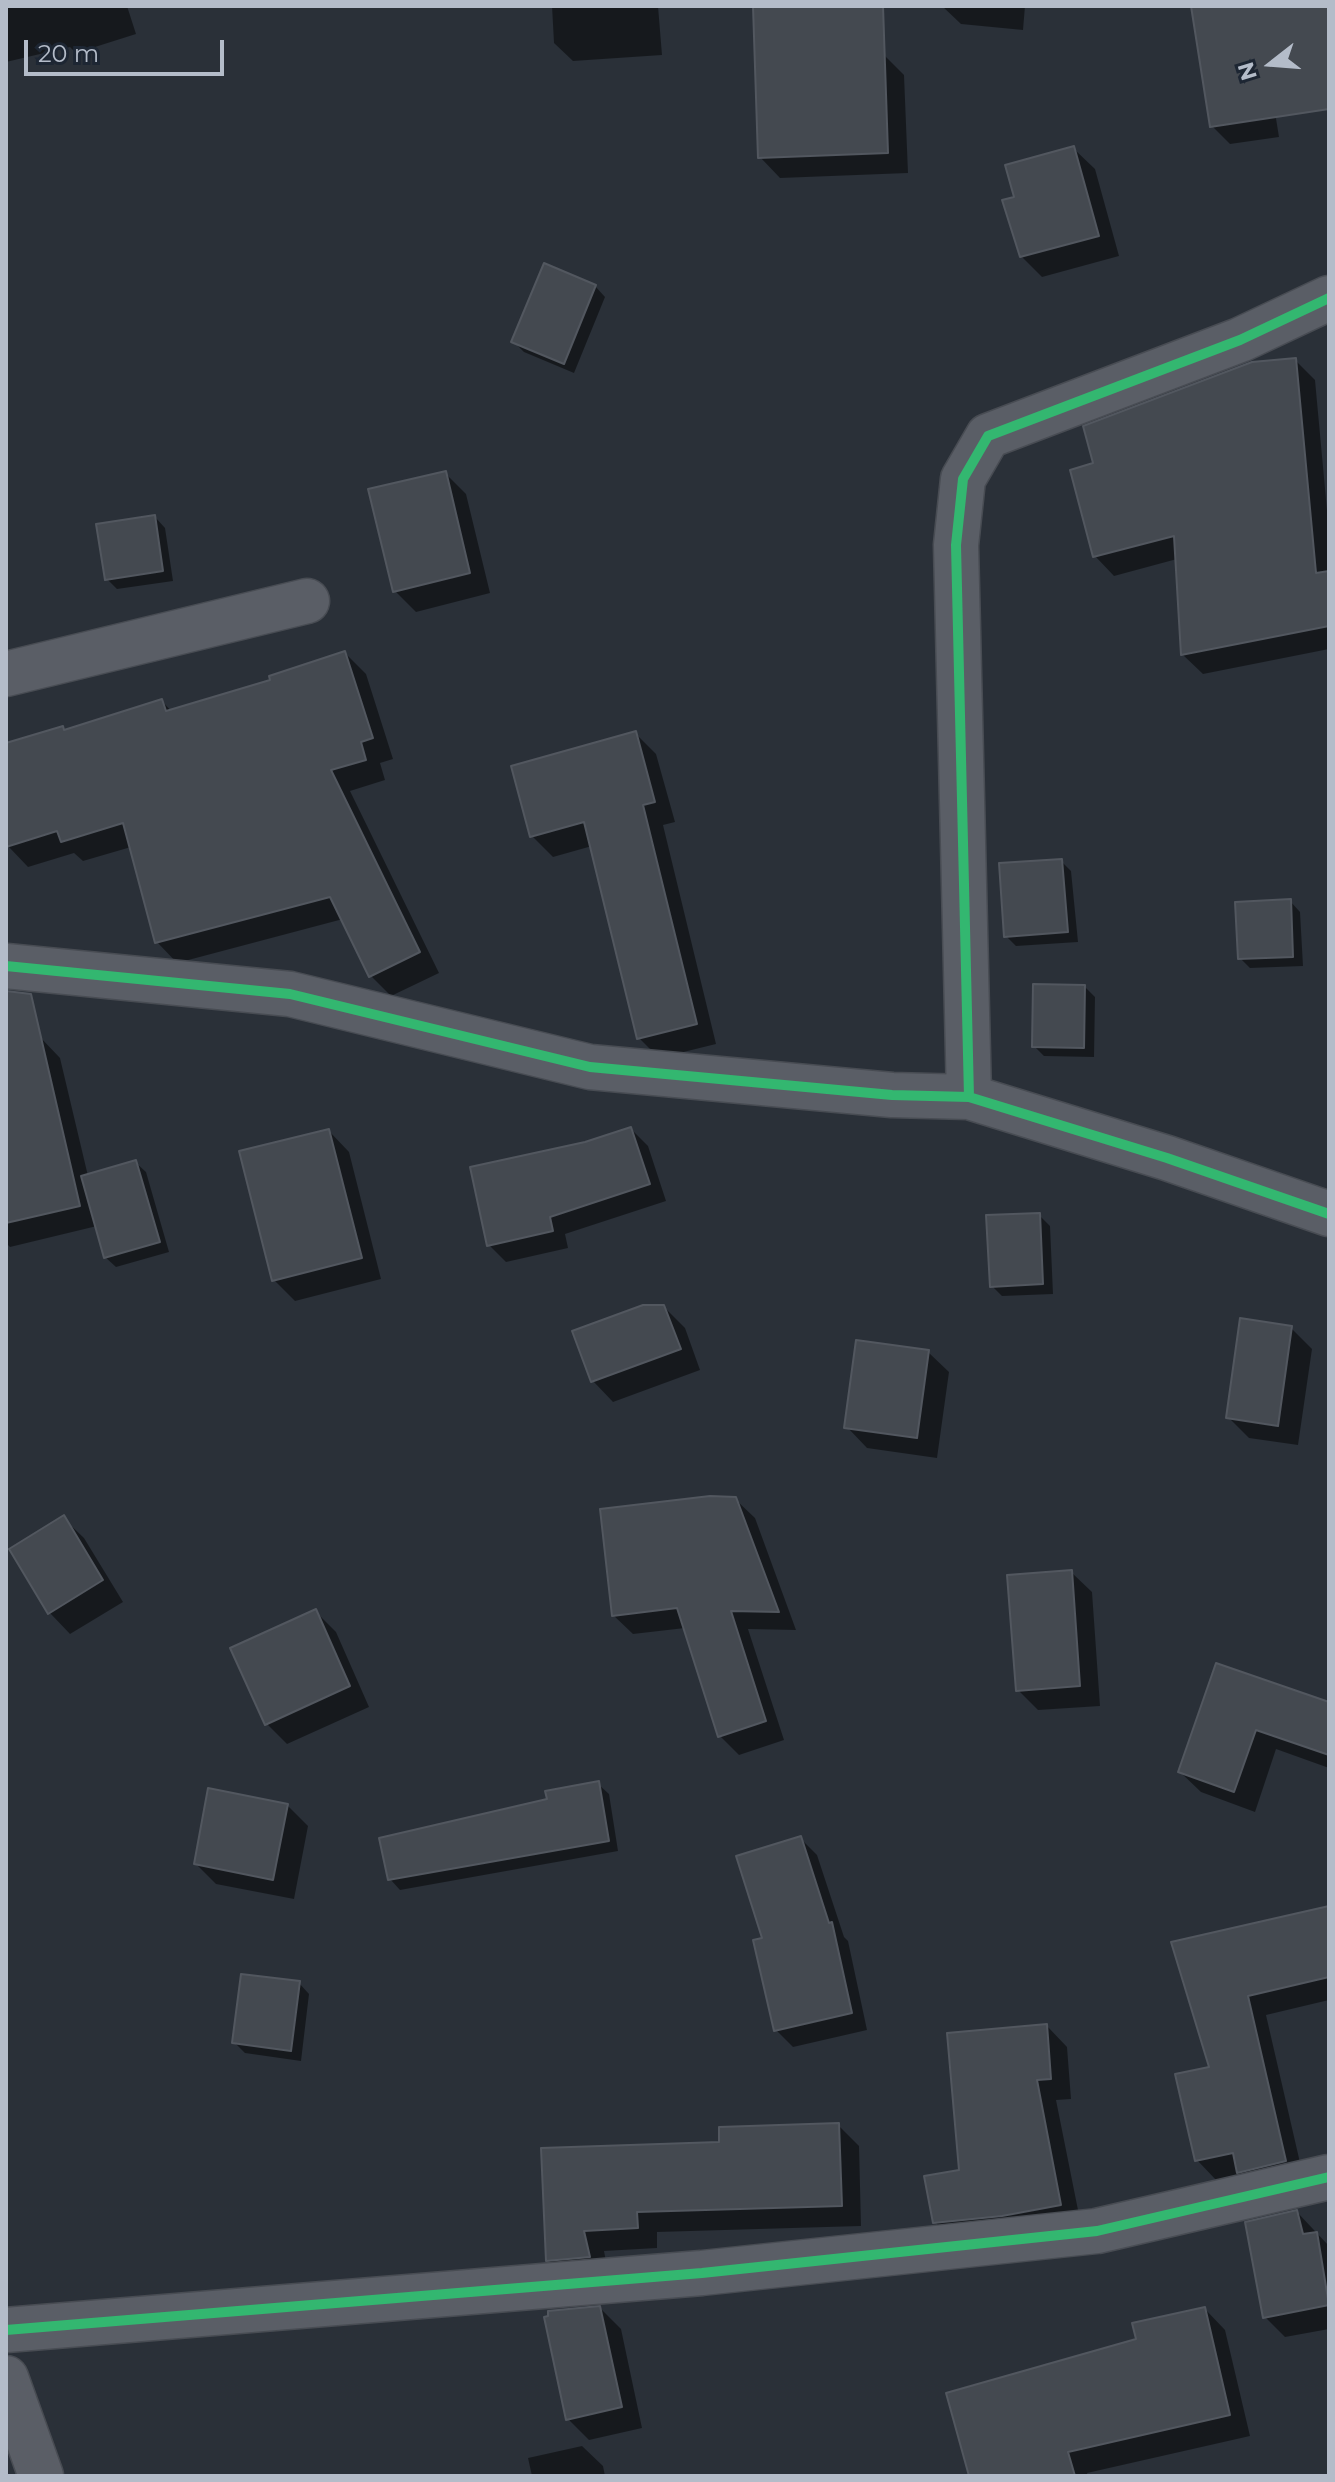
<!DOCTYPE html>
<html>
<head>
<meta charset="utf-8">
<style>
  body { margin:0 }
  #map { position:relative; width:1335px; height:2482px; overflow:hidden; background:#2a3038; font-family:Montserrat,sans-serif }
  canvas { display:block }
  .frame { position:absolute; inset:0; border:8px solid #b4bcc9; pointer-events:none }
  .north { position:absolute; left:1231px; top:24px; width:80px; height:80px; -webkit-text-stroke:6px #1d2633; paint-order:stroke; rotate:253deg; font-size:22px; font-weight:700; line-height:32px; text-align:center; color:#b4bcc9 }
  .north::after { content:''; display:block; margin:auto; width:28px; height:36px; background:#b4bcc9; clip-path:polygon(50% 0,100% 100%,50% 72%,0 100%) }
  .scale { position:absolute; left:24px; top:40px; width:200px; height:36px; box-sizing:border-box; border:4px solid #b4bcc9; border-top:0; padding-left:10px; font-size:24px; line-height:28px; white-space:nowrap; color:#b4bcc9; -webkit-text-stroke:6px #1d2633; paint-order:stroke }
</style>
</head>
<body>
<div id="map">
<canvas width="1335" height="2482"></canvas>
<div class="frame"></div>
<div class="north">N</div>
<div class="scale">20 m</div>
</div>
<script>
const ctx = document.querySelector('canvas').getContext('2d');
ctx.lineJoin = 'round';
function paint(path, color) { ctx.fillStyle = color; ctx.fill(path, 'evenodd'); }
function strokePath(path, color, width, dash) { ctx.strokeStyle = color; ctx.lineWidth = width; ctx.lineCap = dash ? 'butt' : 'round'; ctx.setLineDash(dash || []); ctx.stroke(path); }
const shadow = new Path2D(`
  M 6,6 L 127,6 L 136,34 L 76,53 L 70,47 L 6,62 Z
  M 552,6 L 658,6 L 662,55 L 573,61 L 554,43 Z
  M 942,6 L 1025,6 L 1023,30 L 961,24 Z
  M 1199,6 L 1329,6 L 1329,61 L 1269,75 L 1279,137 L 1230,144 L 1212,126 Z
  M 884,55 L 904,75 L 908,173 L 780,178 L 760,157 Z
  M 1074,149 L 1095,169 L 1119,256 L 1042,277 L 1021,256 L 1016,198 Z
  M 595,286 L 605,297 L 574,373 L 524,352 L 514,342 Z
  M 1295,360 L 1315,380 L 1329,532 L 1329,649 L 1203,674 L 1183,655 L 1177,559 L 1114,576 L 1095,556 L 1095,465 Z
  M 445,473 L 466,494 L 490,593 L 416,612 L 395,591 Z
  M 155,517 L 165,528 L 173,581 L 117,589 L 107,579 Z
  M 345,653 L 366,674 L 393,759 L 380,763 L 385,780 L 350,791 L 439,973 L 391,996 L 371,976 L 343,919 L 177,963 L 157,942 L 131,847 L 83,861 L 74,853 L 28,867 L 8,846 L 6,745 L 63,728 L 66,732 L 162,701 L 172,712 L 273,681 Z
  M 635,733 L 656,754 L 675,822 L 663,825 L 716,1044 L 659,1058 L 639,1038 L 592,846 L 553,857 L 532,836 Z
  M 1061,861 L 1071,871 L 1078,942 L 1016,946 L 1006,936 Z
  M 1290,901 L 1300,912 L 1303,966 L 1250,968 L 1240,958 Z
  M 1085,987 L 1095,997 L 1094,1057 L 1044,1056 L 1034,1046 Z
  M 40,1037 L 60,1058 L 88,1176 L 135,1162 L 146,1172 L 169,1252 L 116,1267 L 105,1257 L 97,1226 L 10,1247 L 6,1243 L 6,1045 Z
  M 631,1129 L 648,1146 L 666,1201 L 565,1234 L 568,1248 L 506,1262 L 489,1245 L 586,1144 Z
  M 329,1131 L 349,1152 L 381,1279 L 295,1301 L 274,1280 Z
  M 1039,1215 L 1050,1226 L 1053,1294 L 1002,1296 L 992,1286 Z
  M 664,1307 L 685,1328 L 700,1370 L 613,1402 L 593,1381 Z
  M 1291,1328 L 1312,1349 L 1298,1445 L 1249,1438 L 1228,1417 Z
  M 928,1352 L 949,1372 L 937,1458 L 867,1448 L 847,1427 Z
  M 735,1499 L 755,1518 L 796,1630 L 748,1629 L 784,1740 L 739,1755 L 720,1736 L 685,1628 L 633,1634 L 613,1615 Z
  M 63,1518 L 84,1538 L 123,1602 L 70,1634 L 50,1613 L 11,1550 Z
  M 1071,1572 L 1092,1592 L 1100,1706 L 1038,1710 L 1018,1690 Z
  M 315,1611 L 336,1632 L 369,1707 L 287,1744 L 267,1724 Z
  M 1217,1665 L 1329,1704 L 1329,1768 L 1276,1749 L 1255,1812 L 1201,1792 L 1180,1772 Z
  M 598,1784 L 609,1794 L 618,1851 L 400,1890 L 390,1879 L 549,1801 Z
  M 287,1805 L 308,1826 L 294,1899 L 216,1884 L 196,1864 Z
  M 800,1838 L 817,1855 L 844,1937 L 848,1941 L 867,2030 L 793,2047 L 776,2030 L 765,1939 Z
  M 1329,1908 L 1329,2000 L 1266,2015 L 1304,2180 L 1257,2191 L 1241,2174 L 1216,2180 L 1197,2160 L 1212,2069 L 1173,1943 Z
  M 299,1983 L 309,1994 L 301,2061 L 245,2053 L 234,2042 Z
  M 1047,2026 L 1067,2047 L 1071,2099 L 1056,2100 L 1081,2225 L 955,2243 L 935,2222 L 961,2171 Z
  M 838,2125 L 859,2146 L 861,2226 L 657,2232 L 657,2248 L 604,2251 L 609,2277 L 569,2281 L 548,2260 L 543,2150 L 721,2144 Z
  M 1297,2212 L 1329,2246 L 1329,2329 L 1285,2337 L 1265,2317 Z
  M 600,2308 L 621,2329 L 642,2428 L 589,2440 L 568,2419 Z
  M 1205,2309 L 1225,2330 L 1250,2436 L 1087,2473 L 1088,2476 L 971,2476 L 1138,2341 Z
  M 582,2446 L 603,2466 L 605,2476 L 532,2476 L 528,2458 Z`);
const building = new Path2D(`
  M 753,6 L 883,6 L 888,153 L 758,158 Z
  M 1191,6 L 1329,6 L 1329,109 L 1210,127 Z
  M 1074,146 L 1099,236 L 1020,257 L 1002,200 L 1014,197 L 1005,165 Z
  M 544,263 L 596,285 L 564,364 L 511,342 Z
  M 1296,358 L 1316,573 L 1329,571 L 1329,626 L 1181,655 L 1174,536 L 1093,557 L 1070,470 L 1093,463 L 1083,426 L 1252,362 Z
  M 446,471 L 470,573 L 393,592 L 368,489 Z
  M 155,515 L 163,571 L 105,580 L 96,524 Z
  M 345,651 L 373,738 L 361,742 L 366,760 L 331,770 L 420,952 L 369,977 L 330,897 L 155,943 L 123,823 L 61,842 L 57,831 L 6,847 L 6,743 L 63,726 L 64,730 L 162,699 L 166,711 L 270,680 L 269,676 Z
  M 636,731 L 655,802 L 643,805 L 697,1024 L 637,1039 L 584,822 L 530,837 L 511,766 Z
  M 1062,859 L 1068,932 L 1004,937 L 999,863 Z
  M 1291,899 L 1293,957 L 1238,959 L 1235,902 Z
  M 1033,984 L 1085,985 L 1084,1048 L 1032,1047 Z
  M 6,991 L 31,994 L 80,1206 L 6,1223 Z
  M 631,1127 L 650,1184 L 550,1217 L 553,1231 L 487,1246 L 470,1167 L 585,1142 Z
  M 329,1129 L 362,1258 L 272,1281 L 239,1151 Z
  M 136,1160 L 160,1242 L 104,1258 L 81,1176 Z
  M 1040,1213 L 1043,1284 L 990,1287 L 986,1215 Z
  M 643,1305 L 664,1305 L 681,1349 L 591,1382 L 572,1331 Z
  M 1240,1318 L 1292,1326 L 1278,1426 L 1226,1418 Z
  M 856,1340 L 929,1350 L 917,1438 L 844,1428 Z
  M 710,1496 L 736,1497 L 779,1612 L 731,1611 L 766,1721 L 718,1737 L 677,1608 L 612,1616 L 600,1509 Z
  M 64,1515 L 103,1580 L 48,1614 L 9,1549 Z
  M 1072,1570 L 1080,1686 L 1016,1691 L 1007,1575 Z
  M 316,1609 L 350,1686 L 265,1725 L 230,1648 Z
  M 1216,1663 L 1329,1702 L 1329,1755 L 1256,1730 L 1234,1792 L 1178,1772 Z
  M 599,1781 L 609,1841 L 388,1880 L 379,1838 L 547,1799 L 545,1791 Z
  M 208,1788 L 288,1804 L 273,1880 L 194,1864 Z
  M 801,1836 L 829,1923 L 832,1922 L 852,2013 L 774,2031 L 753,1940 L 762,1938 L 736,1856 Z
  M 1329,1906 L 1329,1977 L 1248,1996 L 1286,2161 L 1237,2173 L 1233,2153 L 1195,2161 L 1175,2074 L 1209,2067 L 1171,1942 Z
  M 241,1974 L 300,1981 L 291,2051 L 232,2043 Z
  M 1047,2024 L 1051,2079 L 1037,2080 L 1061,2205 L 1002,2216 L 933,2223 L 924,2176 L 959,2170 L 947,2033 Z
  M 839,2123 L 842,2206 L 637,2212 L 638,2228 L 584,2231 L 590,2257 L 546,2261 L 541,2148 L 719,2142 L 719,2127 Z
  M 1297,2210 L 1303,2234 L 1317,2232 L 1329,2305 L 1263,2318 L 1245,2222 Z
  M 600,2306 L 622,2407 L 566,2420 L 544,2317 L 548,2316 L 548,2311 Z
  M 1205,2307 L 1230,2415 L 1068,2452 L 1075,2476 L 969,2476 L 946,2393 L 1136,2339 L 1132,2323 Z`);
const minor = new Path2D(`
  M 6,674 L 307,601
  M 6,966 L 290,994 L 590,1067 L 892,1095 L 969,1097 L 1167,1158 L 1329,1214
  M 969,1097 L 956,545 L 963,479 L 988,436 L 1240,340 L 1329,298
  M 6,2330 L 702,2273 L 1097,2231 L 1329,2177
  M 6,2378 L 41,2476`);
const cycleway = new Path2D(`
  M 6,966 L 290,994 L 590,1067 L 892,1095 L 969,1097 L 1167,1158 L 1329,1214
  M 969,1097 L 956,545 L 963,479 L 988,436 L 1240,340 L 1329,298
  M 6,2330 L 702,2273 L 1097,2231 L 1329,2177`);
paint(shadow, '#0007');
paint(building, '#444950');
strokePath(building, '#52575f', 2);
strokePath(minor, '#484c53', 47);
strokePath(minor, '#5a5e66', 44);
strokePath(cycleway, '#33b770', 10);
</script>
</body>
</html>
